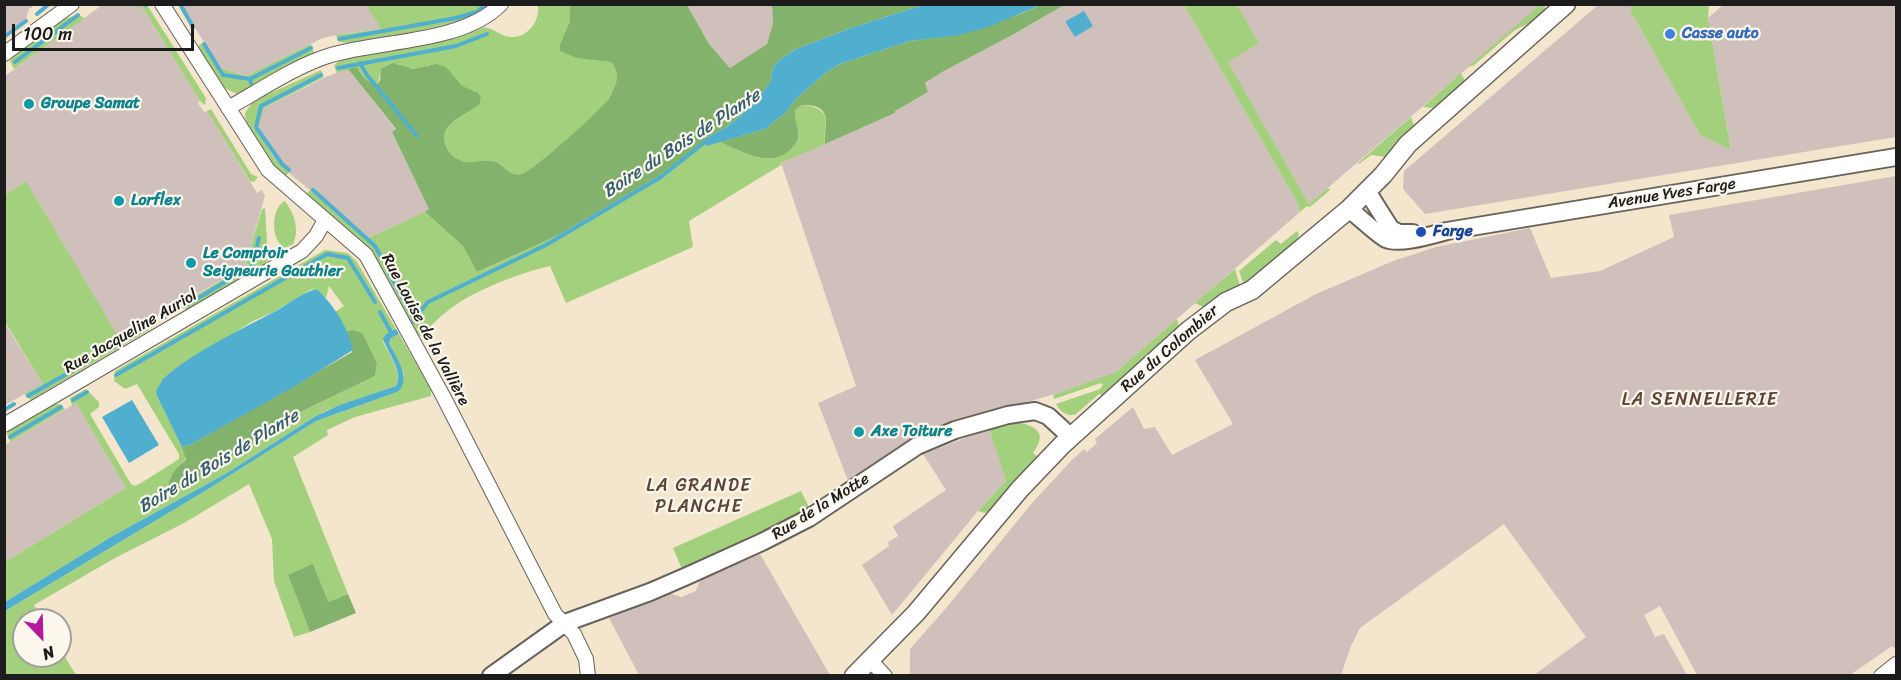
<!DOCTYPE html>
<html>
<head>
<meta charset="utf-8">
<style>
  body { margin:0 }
  #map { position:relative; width:1901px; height:680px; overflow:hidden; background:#f4e6cc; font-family:Sriracha,sans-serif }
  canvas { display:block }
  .frame { position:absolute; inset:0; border:6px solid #1c1c1c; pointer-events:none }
  .north { position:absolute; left:12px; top:608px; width:60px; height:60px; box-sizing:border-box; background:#fbf7ec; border:2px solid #a29f99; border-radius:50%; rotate:157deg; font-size:16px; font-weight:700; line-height:24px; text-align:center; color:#1c1c1c }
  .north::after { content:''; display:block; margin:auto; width:21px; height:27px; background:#b5179e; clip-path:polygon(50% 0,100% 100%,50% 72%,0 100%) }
  .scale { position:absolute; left:12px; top:24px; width:182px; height:27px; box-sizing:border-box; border:3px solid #1c1c1c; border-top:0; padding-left:8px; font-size:18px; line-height:21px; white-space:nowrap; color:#1c1c1c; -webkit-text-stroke:4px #fbf7ec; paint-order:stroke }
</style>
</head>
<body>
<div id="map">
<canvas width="1901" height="680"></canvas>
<div class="frame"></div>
<div class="north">N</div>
<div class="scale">100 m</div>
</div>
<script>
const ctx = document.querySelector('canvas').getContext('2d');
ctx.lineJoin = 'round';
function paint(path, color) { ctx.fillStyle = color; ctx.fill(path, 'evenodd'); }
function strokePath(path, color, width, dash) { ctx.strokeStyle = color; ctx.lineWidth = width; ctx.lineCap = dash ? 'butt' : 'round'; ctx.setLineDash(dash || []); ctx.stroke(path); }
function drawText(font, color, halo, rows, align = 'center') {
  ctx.font = font + ' Sriracha,sans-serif'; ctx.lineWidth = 4.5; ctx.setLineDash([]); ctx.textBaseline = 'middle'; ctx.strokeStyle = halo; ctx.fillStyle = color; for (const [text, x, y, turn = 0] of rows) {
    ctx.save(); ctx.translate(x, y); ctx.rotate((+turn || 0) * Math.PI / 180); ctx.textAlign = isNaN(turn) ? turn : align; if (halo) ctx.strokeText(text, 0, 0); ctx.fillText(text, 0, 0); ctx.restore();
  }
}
const industrial = new Path2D(`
  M 130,4 L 143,8 L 200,101 L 198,103 L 204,112 L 207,111 L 257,193 L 262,190 L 265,196 L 245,266 L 119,339 L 26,181 L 5,195 L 5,76 L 102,5 Z
  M 5,5 L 35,5 L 29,9 L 26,19 L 5,34 Z
  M 181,5 L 366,5 L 381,29 L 342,34 L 323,38 L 246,76 L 220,68 Z
  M 687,5 L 772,5 L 773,23 L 767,44 L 730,68 L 709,44 Z
  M 1064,5 L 1184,5 L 1297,202 L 1300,212 L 1116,372 L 1069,390 L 992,412 L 849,483 L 818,403 L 856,386 L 781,163 L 895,113 L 894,111 L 928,92 L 924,84 L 944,71 L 1014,34 Z
  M 1237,5 L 1541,5 L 1309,204 L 1227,61 L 1259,43 Z
  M 1598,5 L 1631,5 L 1631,12 L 1700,135 L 1731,149 L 1708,18 L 1723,5 L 1896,5 L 1896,137 L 1425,214 L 1403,189 L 1404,171 Z
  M 348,69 L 396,130 L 392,132 L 430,210 L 368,238 L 283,168 L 273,157 L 258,129 L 264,108 L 328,76 Z
  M 1896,176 L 1896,650 L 1892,646 L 1850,675 L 1697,675 L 1660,606 L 1644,615 L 1655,637 L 1664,634 L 1687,675 L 1534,675 L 1586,637 L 1504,524 L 1360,628 L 1351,646 L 1341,675 L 910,675 L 910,649 L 946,608 L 1033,502 L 1071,461 L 1084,449 L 1087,452 L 1097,443 L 1095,439 L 1133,407 L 1144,429 L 1155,427 L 1172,455 L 1233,424 L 1195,360 L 1316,294 L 1393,261 L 1436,247 L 1530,228 L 1551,278 L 1600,271 L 1674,237 L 1669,215 Z
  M 4,322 L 43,384 L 5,405 L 4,405 Z
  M 76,403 L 126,488 L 5,562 L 5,445 Z
  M 989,429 L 1006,481 L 978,511 L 892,615 L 862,565 L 889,546 L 888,542 L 898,536 L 893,526 L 946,490 L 923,454 Z
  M 760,554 L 830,675 L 639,675 L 609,618 L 670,593 L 681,597 L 696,591 L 700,580 Z`);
const green = new Path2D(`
  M 130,5 L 147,5 L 206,98 L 205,105 L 200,101 L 143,8 Z
  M 366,5 L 492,5 C 473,25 381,37 350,43 L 339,42 L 336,35 L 381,29 Z
  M 538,5 L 570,5 L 570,21 L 560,44 L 598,60 L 611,62 C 616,68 618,75 616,83 C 614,88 611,95 608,100 C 599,112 534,172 521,174 C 508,177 504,163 494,161 C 485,159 475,163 466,162 C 459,161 452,157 448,150 C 433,125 465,116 480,104 L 481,97 L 478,93 L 461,85 L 429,65 C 418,69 408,71 398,64 L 380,74 L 378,84 C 368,84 361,75 357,67 L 337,73 L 334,66 L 338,61 L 350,57 C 385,51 421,46 456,38 C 465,35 473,31 482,28 C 496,25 502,43 522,35 C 534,29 539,18 538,5 Z
  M 1184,5 L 1237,5 L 1259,43 L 1228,62 L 1309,204 L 1328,188 L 1330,190 L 1310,207 L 1307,206 L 1300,212 L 1297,202 Z
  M 1540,5 L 1544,5 L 1546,11 L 1534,21 L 1515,30 L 1473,66 L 1469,66 Z
  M 1631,5 L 1709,5 L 1708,18 L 1731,150 L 1700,135 L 1631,12 Z
  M 78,15 L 85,18 L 14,69 L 10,61 L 15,54 L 64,19 Z
  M 204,42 L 220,68 L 246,76 L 311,44 L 314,53 L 239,94 C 217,90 209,65 198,48 L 199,45 Z
  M 321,70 L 324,77 L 264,108 L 258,129 L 273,157 L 289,172 L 286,176 C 272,173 244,128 245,113 L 253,101 Z
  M 1461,73 L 1465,81 L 1461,86 L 1435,108 L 1423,107 Z
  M 806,105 C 836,112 822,122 825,144 L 781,163 L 781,165 L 689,221 L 693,247 L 566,303 L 550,266 C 523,272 481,288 457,304 C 443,313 431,326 418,338 L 373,256 L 306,195 L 310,190 L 368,238 L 425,212 L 463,246 L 477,272 L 559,235 L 662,174 L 703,143 L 707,146 L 720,142 C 741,151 770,169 790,150 C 793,147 797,143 798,138 C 800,130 794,120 795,111 L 798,107 Z
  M 211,109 L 251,174 L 258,177 L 254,182 L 250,181 L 207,111 Z
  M 1411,117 L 1414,126 L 1403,136 L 1387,157 L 1371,155 L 1359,164 L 1358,163 Z
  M 26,181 L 119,338 L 149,322 L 152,328 L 31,400 L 24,394 L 43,384 L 5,322 L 5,195 Z
  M 285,201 C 294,214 300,229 293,244 L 285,248 C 270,241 271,207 285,201 Z
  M 265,208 L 268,258 L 267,262 L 191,308 C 186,310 183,309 180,305 L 245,266 L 262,209 Z
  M 1297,231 L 1299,235 L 1297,240 L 1244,285 L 1239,271 L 1276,240 L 1281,244 Z
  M 325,250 L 348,253 L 357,262 L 396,329 L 386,334 L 383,342 C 389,354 403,373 396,386 L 328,410 L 316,416 L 227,473 L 111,537 L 5,602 L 5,562 L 126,488 L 76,403 L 72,406 L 70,398 L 86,389 L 99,402 L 99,407 L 90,414 L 131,484 L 135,486 L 141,483 L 179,459 L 179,454 L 137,384 L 125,389 L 114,381 L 115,371 ZM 329,286 L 344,306 L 335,312 L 346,331 L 353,330 L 377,362 L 375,376 L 286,419 L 202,476 L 167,495 C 168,487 169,477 175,470 C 181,464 186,463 186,453 L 157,396 L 169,374 L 253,321 L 274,312 L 310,290 L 317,289 L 326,298 Z
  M 1235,269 L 1240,286 L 1220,295 L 1203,307 L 1195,303 Z
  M 1177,319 L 1179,327 L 1176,332 L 1102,395 L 1099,394 L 1076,414 C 1067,417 1060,412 1056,404 L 1100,389 L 1103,385 L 1101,383 L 1054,399 L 1053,395 L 1116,372 Z
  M 399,334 L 431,390 L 431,396 L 355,417 L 327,430 L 328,435 L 293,457 L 348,594 L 328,602 L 288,575 L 310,632 L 294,637 L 274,581 L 272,539 L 249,484 L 184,523 L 115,558 L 34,605 L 43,620 L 24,620 L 24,656 L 60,656 L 60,649 L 76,675 L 5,676 L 5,611 L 205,491 L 316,421 L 397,392 L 404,374 L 389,343 L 391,338 Z
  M 55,404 L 60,404 L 65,409 L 10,442 L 7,434 L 10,430 Z
  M 1021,423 C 1041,428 1045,436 1033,453 L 1037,456 L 990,511 L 985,513 L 978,511 L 1006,481 L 989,429 Z
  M 801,491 L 810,509 L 744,543 L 682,569 L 673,548 Z`);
const forest = new Path2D(`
  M 570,5 L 687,5 L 709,44 L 730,68 L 767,44 L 773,23 L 772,5 L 923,5 L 851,28 L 796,49 L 778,61 L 773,68 L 771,81 L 754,104 L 727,127 L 706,138 L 703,143 L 662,174 L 559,235 L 477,272 L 463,246 L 425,212 L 429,209 L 392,132 L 396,129 L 348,69 L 357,67 C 361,75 368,84 378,84 L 380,80 L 381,69 L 393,63 L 413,69 L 436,64 L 446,67 L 461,85 L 478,93 L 481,97 L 480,104 C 465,116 433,125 448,150 C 451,156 459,161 466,162 C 475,163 485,159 493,161 C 504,163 508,177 521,174 C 533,172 598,112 608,100 C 611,95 614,88 616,83 C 618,75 616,68 611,62 L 577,58 L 560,51 L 560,44 L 570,21 Z
  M 1041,5 L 1064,5 L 1014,34 L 944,71 L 925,83 L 928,92 L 895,111 L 895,113 L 825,144 C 823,127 835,108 808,105 C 802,105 798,106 795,111 C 794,120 800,130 798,138 C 797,143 793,147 790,150 C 770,169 741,151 720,142 L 765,129 L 785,113 L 797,98 L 825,73 L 840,64 L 910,41 L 933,38 L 1018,15 Z
  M 353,330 L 362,333 L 377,363 L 375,376 L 286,419 L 202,476 L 166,496 C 168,487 169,477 175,470 C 179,465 183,464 186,459 L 182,447 L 190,445 L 347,355 L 352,352 L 350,340 L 346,331 Z
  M 313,564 L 328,602 L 348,594 L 356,613 L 310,632 L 288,575 Z`);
const water = new Path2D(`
  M 923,5 L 1041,5 L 988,27 L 959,35 L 910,41 L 840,64 L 825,73 L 797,98 L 785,113 L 765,129 L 707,146 L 703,143 L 706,138 L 727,127 L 754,104 L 771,81 L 773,68 L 778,61 L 796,49 L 851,28 Z
  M 1084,11 L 1093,26 L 1075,37 L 1066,23 L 1066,21 Z
  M 317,289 C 333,304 349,329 353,350 L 295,386 L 190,445 L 182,447 L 157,396 L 156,391 L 163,379 C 193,352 240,330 276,311 C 289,304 302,292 317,289 Z
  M 396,329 L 399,334 L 391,338 L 389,343 C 396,357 413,380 397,392 L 316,421 L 205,491 L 5,611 L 5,602 L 111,537 L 227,473 L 316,416 L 340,405 L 396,386 C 404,372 388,353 383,339 L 386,334 Z
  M 132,400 L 159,445 L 129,463 L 102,417 Z`);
const stream = new Path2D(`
  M 144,4 L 146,5
  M 180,4 L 193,27
  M 37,14 L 49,4
  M 4,37 L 26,21
  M 339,39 L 456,18 L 477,12 L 486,4
  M 204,44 L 223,75 L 250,79
  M 15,62 L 78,15
  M 360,63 L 367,75 L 417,136
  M 338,68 L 456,46 L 487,34
  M 251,83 L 250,79 L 311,48
  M 289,170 L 282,164 L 256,127 L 261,106 L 321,75
  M 313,190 L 375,246 L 383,260
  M 252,268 L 259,238
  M 387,269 L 414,319
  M 185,306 L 250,267
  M 380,312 L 392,334
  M 163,318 L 168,315
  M 412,322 L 428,302 L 546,245 L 661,177 L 705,142
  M 109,350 L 150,326
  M 116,375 L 327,254 L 348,258 L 375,302
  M 28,396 L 89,361
  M 73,400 L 87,392
  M 4,410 L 14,404
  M 10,437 L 61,407`);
const minor = new Path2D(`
  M 162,4 L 268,170 L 366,255 L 443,396 L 555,614 L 574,634 L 586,659 L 588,676
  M 4,54 L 72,4
  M 228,108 C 259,91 297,65 331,55 C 382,40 463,43 501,4
  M 4,425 L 302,251 L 316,236 L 325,220
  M 870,660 L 885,676
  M 1881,676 L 1896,664`);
const tertiary = new Path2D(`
  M 1367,191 L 1391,229 L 1399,233 L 1413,233
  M 1349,209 C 1357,215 1379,236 1386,239 C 1399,245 1432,235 1447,231 L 1896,157
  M 491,676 L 565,623 L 650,592 L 687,576 L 762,542 L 809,518 L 917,446 L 955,430 L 1008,415 L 1035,411 L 1048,416 L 1071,437`);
const secondary = new Path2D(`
  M 854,676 L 916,613 L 1020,489 L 1062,445 L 1188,331 L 1226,302 L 1252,290 L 1349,209 L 1383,175 L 1408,144 L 1566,4`);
const markers = [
  [1670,34,6,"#3f7fe0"],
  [29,104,6,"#0f9aa8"],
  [119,201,6,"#0f9aa8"],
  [1421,232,6,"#1a4fb4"],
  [191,263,6,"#0f9aa8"],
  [859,432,6,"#0f9aa8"]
];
const shopNames = [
  ["Casse auto",1682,34]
];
const cultureNames = [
  ["Groupe Samat",41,104],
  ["Lorflex",131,201],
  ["Le Comptoir",203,254],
  ["Seigneurie Gauthier",203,272],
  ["Axe Toiture",871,432]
];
const streetNames = [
  ["Avenue Yves Farge",1672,194,-9],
  ["Rue Louise de la Vallière",425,330,62],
  ["Rue Jacqueline Auriol",131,332,-30],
  ["Rue du Colombier",1170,349,-41],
  ["Rue de la Motte",821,507,-32]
];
const transitNames = [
  ["Farge",1433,232]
];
const waterNames = [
  ["Boire du Bois de Plante",682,144,-33],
  ["Boire du Bois de Plante",219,462,-31]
];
const neighbourhoodNames = [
  ["LA SENNELLERIE",1700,400],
  ["LA GRANDE",699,486],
  ["PLANCHE",699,507]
];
paint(industrial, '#cfc0bb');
paint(green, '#a3d07d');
paint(forest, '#82b26c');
paint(water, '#50afcf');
strokePath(stream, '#50afcf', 4);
strokePath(minor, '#68635a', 16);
strokePath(tertiary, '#68635a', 20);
strokePath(secondary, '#68635a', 21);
strokePath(minor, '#fff', 14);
strokePath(tertiary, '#fff', 16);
strokePath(secondary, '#fff', 18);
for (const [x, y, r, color] of markers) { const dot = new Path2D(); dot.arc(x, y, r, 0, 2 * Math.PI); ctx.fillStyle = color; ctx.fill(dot); strokePath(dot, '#fbf7ec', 2); }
drawText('bold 16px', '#366cbe', '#fbf7ec', shopNames, 'left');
drawText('bold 16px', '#0d838f', '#fbf7ec', cultureNames, 'left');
drawText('16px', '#1c1c1c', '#fbf7ec', streetNames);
drawText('bold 16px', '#164399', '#fbf7ec', transitNames, 'left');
drawText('italic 18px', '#335e6d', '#fbf7ec', waterNames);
ctx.letterSpacing = '1.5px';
drawText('18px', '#604537', '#fbf7ec', neighbourhoodNames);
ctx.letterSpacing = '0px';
</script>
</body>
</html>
